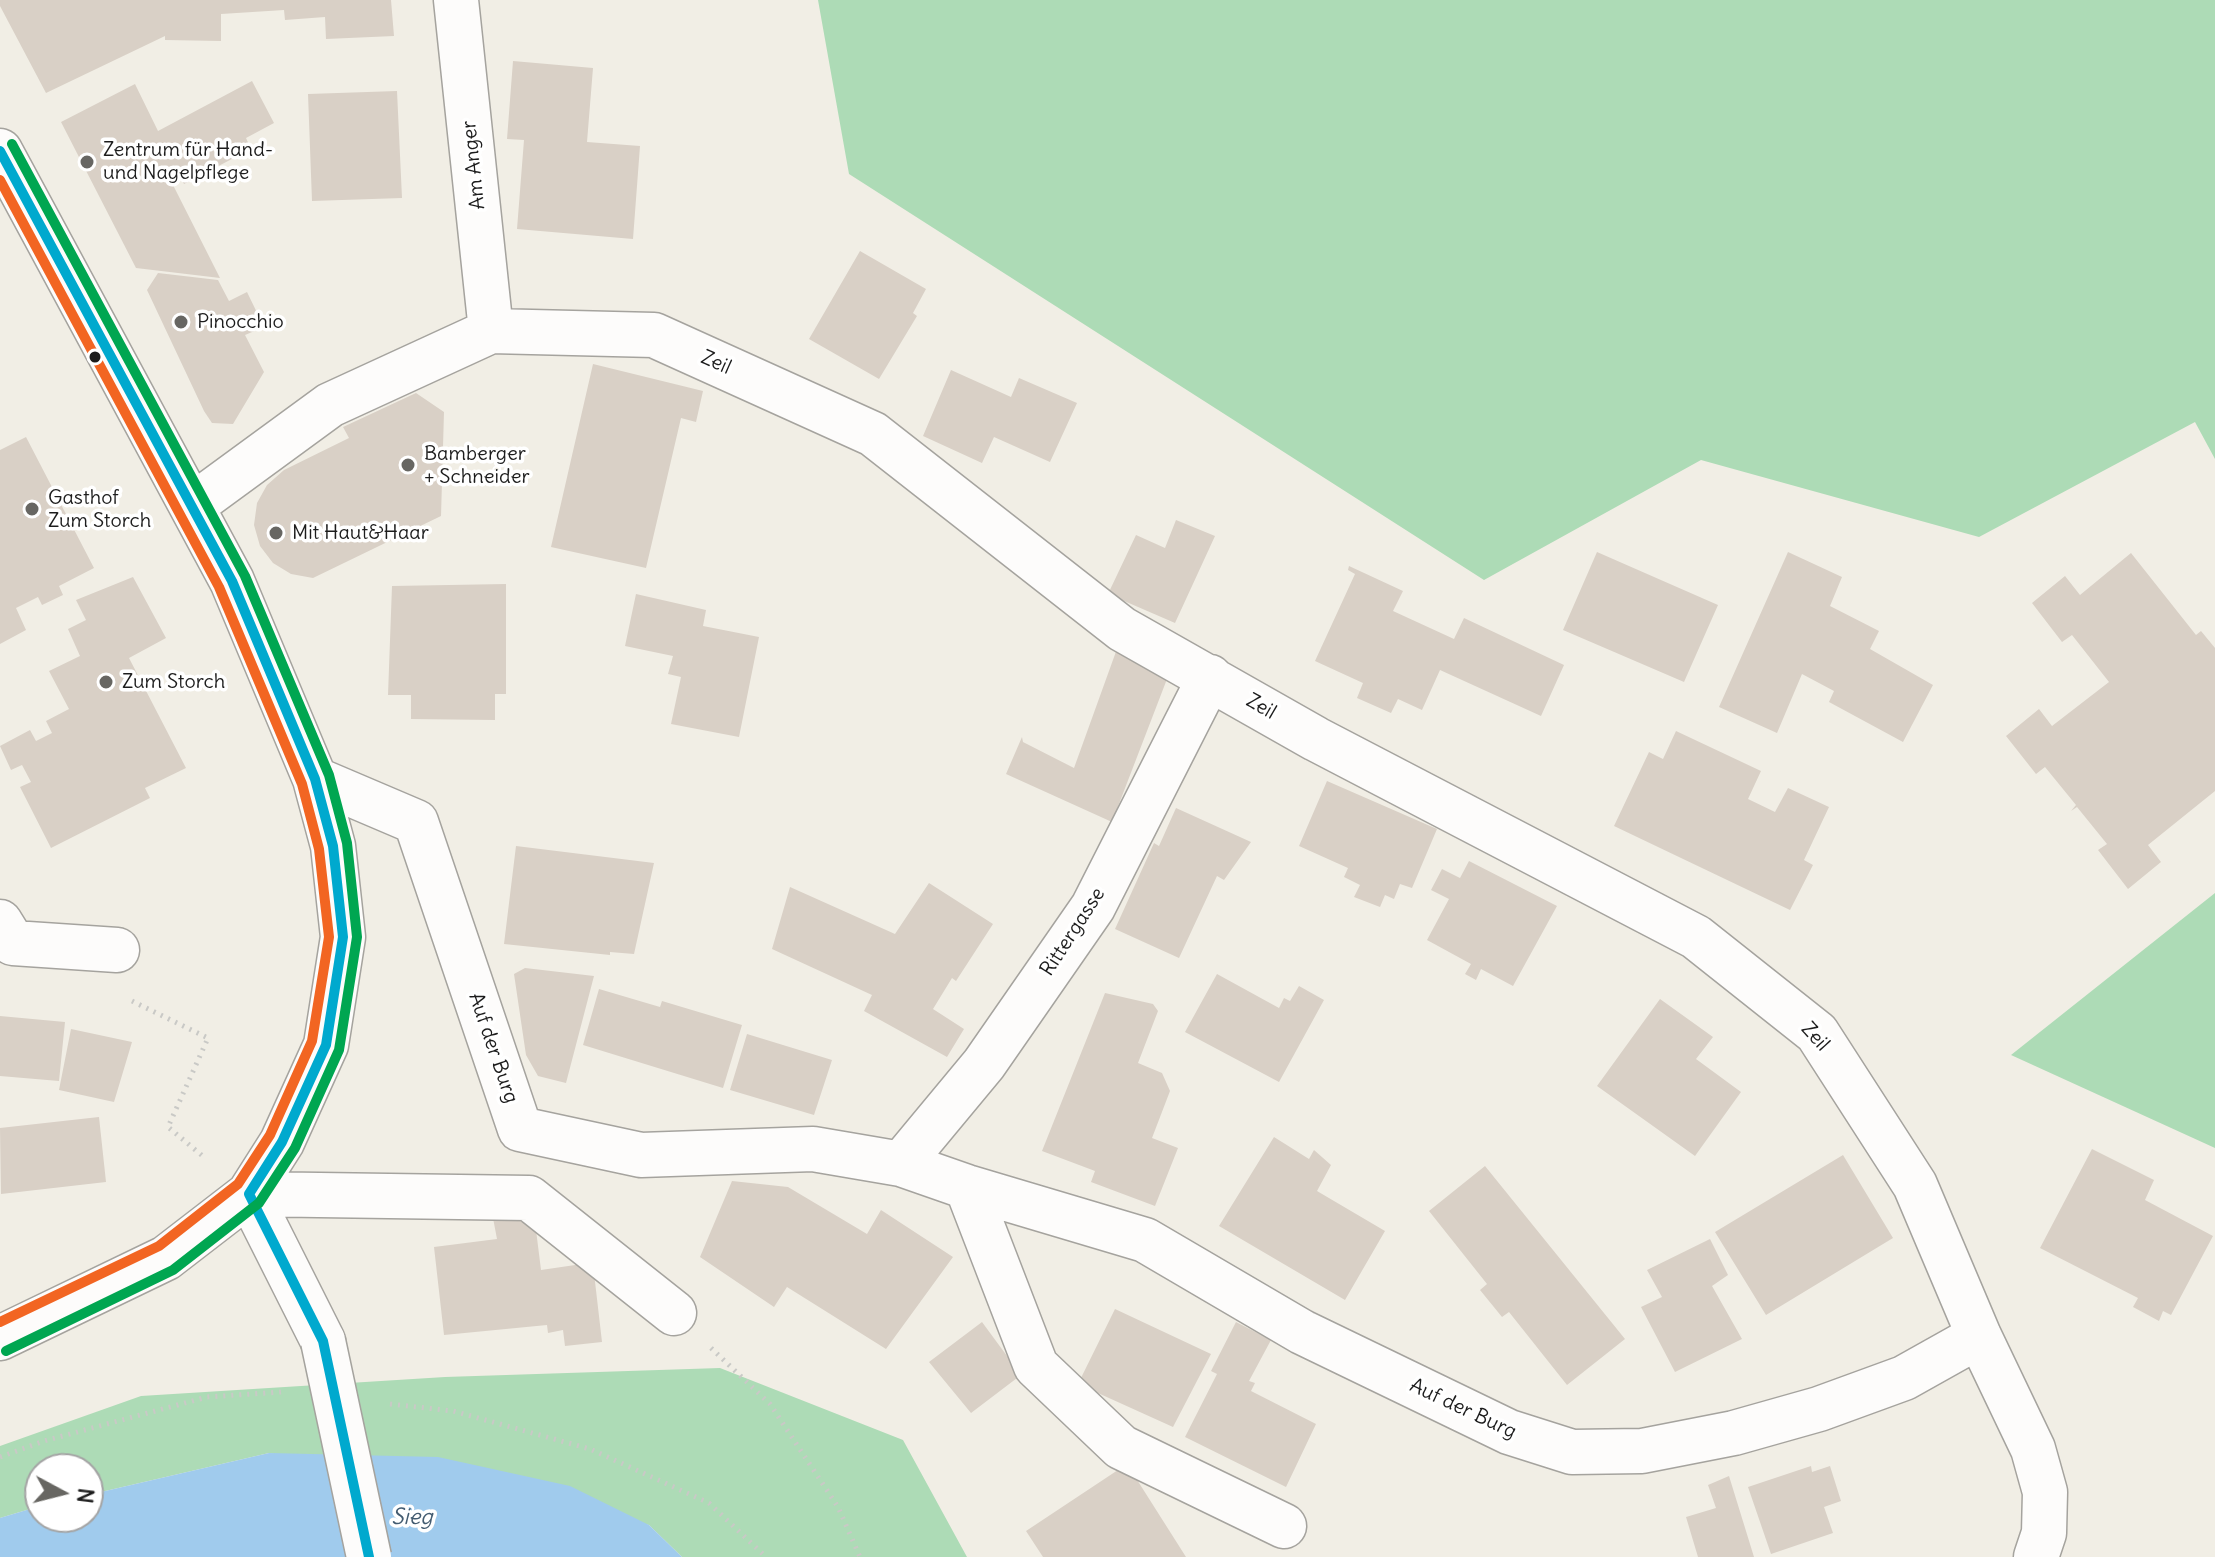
<!DOCTYPE html>
<html>
<head>
<meta charset="utf-8">
<style>
  body { margin:0 }
  #map { position:relative; width:2215px; height:1557px; overflow:hidden; background:#f1eee5; font-family:Delius,sans-serif }
  canvas { display:block }
  .north { position:absolute; left:24px; top:1453px; width:80px; height:80px; box-sizing:border-box; background:#fff; border:2px solid #a4a4a4; border-radius:50%; rotate:97deg; font-size:22px; font-weight:700; line-height:32px; text-align:center; color:#1c1c1c }
  .north::after { content:''; display:block; margin:auto; width:28px; height:36px; background:#676662; clip-path:polygon(50% 0,100% 100%,50% 72%,0 100%) }
</style>
</head>
<body>
<div id="map">
<canvas width="2215" height="1557"></canvas>
<div class="north">N</div>
</div>
<script>
const ctx = document.querySelector('canvas').getContext('2d');
ctx.lineJoin = 'round';
function paint(path, color) { ctx.fillStyle = color; ctx.fill(path, 'evenodd'); }
function strokePath(path, color, width, dash) { ctx.strokeStyle = color; ctx.lineWidth = width; ctx.lineCap = dash ? 'butt' : 'round'; ctx.setLineDash(dash || []); ctx.stroke(path); }
function drawText(font, color, halo, rows, align = 'center') {
  ctx.font = font + ' Delius,sans-serif'; ctx.lineWidth = 7; ctx.setLineDash([]); ctx.textBaseline = 'middle'; ctx.strokeStyle = halo; ctx.fillStyle = color; for (const [text, x, y, turn = 0] of rows) {
    ctx.save(); ctx.translate(x, y); ctx.rotate((+turn || 0) * Math.PI / 180); ctx.textAlign = isNaN(turn) ? turn : align; if (halo) ctx.strokeText(text, 0, 0); ctx.fillText(text, 0, 0); ctx.restore();
  }
}
const green = new Path2D(`
  M 818,0 L 2215,0 L 2215,459 L 2195,422 L 1979,537 L 1701,460 L 1484,580 L 849,174 Z
  M 2215,893 L 2215,1148 L 2011,1055 Z
  M 720,1368 L 903,1440 L 967,1557 L 682,1557 L 649,1525 L 269,1453 L 88,1495 L 88,1469 L 40,1469 L 40,1506 L 0,1518 L 0,1446 L 141,1396 L 445,1377 Z`);
const water = new Path2D(`
  M 269,1453 L 438,1457 L 570,1486 L 649,1525 L 682,1557 L 0,1557 L 0,1518 L 40,1506 L 40,1517 L 88,1517 L 88,1495 Z`);
const building = new Path2D(`
  M 0,0 L 391,0 L 394,36 L 326,39 L 325,17 L 285,20 L 284,10 L 221,14 L 221,41 L 165,40 L 165,36 L 46,93 L 0,6 Z
  M 513,61 L 593,68 L 587,142 L 640,146 L 633,239 L 517,229 L 524,140 L 507,139 Z
  M 252,81 L 274,123 L 246,138 L 251,149 L 184,184 L 181,178 L 172,183 L 220,278 L 136,268 L 61,122 L 135,84 L 158,131 Z
  M 397,91 L 402,198 L 312,201 L 308,94 Z
  M 860,251 L 926,289 L 913,313 L 917,316 L 879,379 L 809,339 Z
  M 158,273 L 218,280 L 229,301 L 247,292 L 264,327 L 245,335 L 264,372 L 233,424 L 212,423 L 204,411 L 147,290 Z
  M 593,364 L 703,391 L 696,422 L 681,418 L 646,568 L 551,547 Z
  M 951,370 L 1011,397 L 1019,378 L 1077,403 L 1050,462 L 994,437 L 982,463 L 923,436 Z
  M 416,393 L 444,412 L 441,516 L 313,578 L 291,574 L 273,563 L 260,546 L 254,525 L 257,503 L 267,485 L 284,470 L 349,438 L 343,427 Z
  M 26,437 L 94,568 L 59,586 L 63,595 L 42,605 L 38,597 L 16,608 L 26,630 L 0,644 L 0,450 Z
  M 1176,520 L 1215,536 L 1175,623 L 1108,594 L 1136,535 L 1165,548 Z
  M 1597,552 L 1718,605 L 1684,682 L 1563,630 Z
  M 1788,552 L 1842,577 L 1830,606 L 1879,631 L 1870,649 L 1933,685 L 1903,742 L 1829,702 L 1834,691 L 1802,674 L 1777,733 L 1719,707 Z
  M 2131,553 L 2196,635 L 2201,631 L 2215,648 L 2215,791 L 2148,845 L 2161,862 L 2128,889 L 2098,850 L 2107,844 L 2077,807 L 2071,811 L 2076,805 L 2045,767 L 2036,774 L 2006,736 L 2039,709 L 2052,726 L 2109,682 L 2072,635 L 2062,642 L 2032,603 L 2065,576 L 2080,595 Z
  M 1349,566 L 1403,591 L 1393,611 L 1454,639 L 1464,618 L 1564,665 L 1541,716 L 1440,670 L 1422,710 L 1398,699 L 1391,713 L 1357,698 L 1363,683 L 1315,661 L 1355,574 L 1348,570 Z
  M 133,577 L 166,638 L 129,658 L 186,768 L 145,788 L 150,798 L 51,848 L 20,787 L 31,782 L 22,765 L 11,770 L 0,746 L 30,730 L 36,741 L 52,733 L 46,721 L 69,709 L 49,671 L 80,656 L 68,629 L 86,620 L 76,600 Z
  M 506,584 L 506,694 L 495,694 L 495,720 L 411,719 L 411,695 L 388,695 L 392,586 Z
  M 636,594 L 706,610 L 703,626 L 759,637 L 739,737 L 671,724 L 681,677 L 668,674 L 673,656 L 625,646 Z
  M 1118,646 L 1172,666 L 1112,822 L 1006,774 L 1022,737 L 1023,742 L 1074,768 Z
  M 1676,731 L 1761,771 L 1748,799 L 1775,812 L 1788,788 L 1829,807 L 1804,860 L 1813,865 L 1790,910 L 1614,826 L 1649,752 L 1663,759 Z
  M 1327,781 L 1437,829 L 1412,888 L 1400,884 L 1394,899 L 1385,895 L 1380,907 L 1354,897 L 1360,885 L 1344,877 L 1348,868 L 1299,846 Z
  M 1176,808 L 1251,842 L 1224,880 L 1217,876 L 1179,958 L 1115,929 L 1154,843 L 1159,846 Z
  M 516,846 L 654,863 L 634,954 L 610,952 L 610,955 L 504,944 Z
  M 1469,861 L 1557,906 L 1513,986 L 1481,969 L 1476,980 L 1465,974 L 1471,964 L 1427,940 L 1449,899 L 1431,890 L 1442,869 L 1460,878 Z
  M 929,883 L 993,924 L 956,981 L 952,978 L 933,1009 L 964,1029 L 947,1057 L 864,1011 L 872,995 L 772,949 L 790,887 L 895,934 Z
  M 525,968 L 594,976 L 566,1083 L 538,1076 L 526,1055 L 514,974 Z
  M 1217,974 L 1279,1008 L 1284,998 L 1290,1001 L 1299,986 L 1324,1000 L 1279,1082 L 1185,1032 Z
  M 599,989 L 660,1007 L 662,1001 L 742,1025 L 723,1088 L 583,1045 Z
  M 1105,993 L 1153,1004 L 1158,1011 L 1138,1063 L 1162,1073 L 1170,1091 L 1152,1138 L 1178,1148 L 1155,1206 L 1091,1182 L 1095,1171 L 1042,1151 Z
  M 1660,999 L 1713,1037 L 1696,1059 L 1741,1092 L 1695,1156 L 1597,1086 Z
  M 0,1016 L 65,1022 L 59,1081 L 0,1076 Z
  M 71,1029 L 132,1042 L 114,1102 L 59,1090 Z
  M 747,1034 L 832,1060 L 814,1115 L 730,1090 Z
  M 99,1117 L 106,1182 L 1,1194 L 0,1128 Z
  M 1274,1137 L 1309,1159 L 1314,1150 L 1331,1165 L 1317,1191 L 1385,1231 L 1345,1300 L 1219,1226 Z
  M 2092,1149 L 2154,1180 L 2145,1200 L 2213,1236 L 2171,1315 L 2163,1311 L 2159,1321 L 2133,1307 L 2138,1298 L 2040,1248 Z
  M 1843,1155 L 1893,1238 L 1766,1315 L 1715,1232 Z
  M 1485,1166 L 1625,1339 L 1567,1385 L 1509,1312 L 1502,1317 L 1480,1290 L 1487,1284 L 1429,1211 Z
  M 732,1181 L 788,1187 L 867,1234 L 881,1210 L 953,1257 L 886,1349 L 787,1287 L 774,1307 L 700,1257 Z
  M 534,1214 L 541,1270 L 582,1264 L 594,1273 L 602,1342 L 565,1346 L 563,1330 L 548,1333 L 547,1325 L 444,1335 L 434,1247 L 497,1239 L 493,1218 Z
  M 1710,1239 L 1728,1275 L 1712,1286 L 1742,1339 L 1675,1372 L 1641,1307 L 1662,1297 L 1647,1270 Z
  M 1115,1309 L 1211,1354 L 1173,1427 L 1078,1384 Z
  M 982,1322 L 1021,1375 L 971,1413 L 929,1362 Z
  M 1236,1322 L 1271,1340 L 1249,1381 L 1255,1383 L 1251,1391 L 1316,1424 L 1286,1487 L 1185,1437 L 1217,1374 L 1211,1371 Z
  M 1127,1464 L 1186,1557 L 1043,1557 L 1026,1531 Z
  M 1811,1466 L 1812,1472 L 1830,1466 L 1841,1501 L 1824,1507 L 1833,1533 L 1771,1554 L 1748,1487 Z
  M 1729,1476 L 1754,1557 L 1698,1557 L 1686,1517 L 1716,1508 L 1708,1485 Z`);
const path = new Path2D(`
  M 132,1001 L 208,1038 L 168,1127 L 205,1158
  M 711,1348 L 770,1404 L 838,1507 L 860,1557
  M 390,1404 L 453,1411 L 590,1449 L 709,1503 L 766,1557
  M 0,1457 L 44,1441 L 207,1397 L 281,1392`);
const minor = new Path2D(`
  M 456,0 L 491,331
  M 0,151 L 232,581 L 315,779 L 333,846 L 343,937 L 326,1045 L 282,1142 L 249,1194 L 166,1258 L 0,1338
  M 192,506 L 330,405 L 491,331 L 654,335 L 873,434 L 1122,629 L 1316,739 L 1696,937 L 1817,1033 L 1915,1185 L 1979,1336 L 2033,1449 L 2045,1492 L 2044,1533 L 2036,1557
  M 315,779 L 416,822 L 520,1129 L 641,1155 L 813,1149 L 901,1164 L 967,1187 L 1145,1240 L 1302,1332 L 1509,1432 L 1572,1452 L 1642,1451 L 1734,1433 L 1819,1409 L 1904,1378 L 1979,1336
  M 0,922 L 13,943 L 117,950
  M 901,1164 L 984,1064 L 1093,907 L 1210,677
  M 967,1187 L 1036,1366 L 1121,1447 L 1284,1526
  M 249,1194 L 529,1198 L 674,1313
  M 249,1194 L 323,1341`);
const minorBridge = new Path2D(`
  M 323,1341 L 369,1557`);
const bus1 = new Path2D(`
  M 0,151 L 232,581 L 315,779 L 333,846 L 343,937 L 326,1045 L 282,1142 L 249,1194
  M 249,1194 L 323,1341 L 369,1557`);
const bus2 = new Path2D(`
  M 0,180 L 219,587 L 302,784 L 319,849 L 329,937 L 312,1041 L 270,1135 L 238,1184 L 159,1246 L 0,1322`);
const bus3 = new Path2D(`
  M 6,1351 L 173,1270 L 259,1203 L 295,1148 L 339,1050 L 357,937 L 347,843 L 329,775 L 245,576 L 12,144`);
const markers = [
  [87,162,8,"#676662"],
  [181,322,8,"#676662"],
  [95,357,7,"#1c1c1c"],
  [408,465,8,"#676662"],
  [32,509,8,"#676662"],
  [276,533,8,"#676662"],
  [106,682,8,"#676662"]
];
const poiNames = [
  ["Zentrum für Hand-",103,150],
  ["und Nagelpflege",103,173],
  ["Pinocchio",197,322],
  ["Bamberger",424,454],
  ["+ Schneider",424,477],
  ["Gasthof",48,498],
  ["Zum Storch",48,521],
  ["Mit Haut&Haar",292,533],
  ["Zum Storch",122,682]
];
const streetNames = [
  ["Am Anger",474,165,-96],
  ["Zeil",716,363,24],
  ["Zeil",1261,707,30],
  ["Rittergasse",1073,932,-57],
  ["Zeil",1815,1037,48],
  ["Auf der Burg",493,1048,71],
  ["Auf der Burg",1463,1409,25]
];
const waterNames = [
  ["Sieg",412,1518]
];
paint(green, '#addbb6');
paint(water, '#a0cbed');
paint(building, '#d9d0c6');
strokePath(minor, '#a5a39e', 47);
strokePath(path, '#c9c9c6', 5, [2, 6]);
strokePath(minor, '#fdfcfb', 44);
strokePath(minorBridge, '#a5a39e', 47, []);
strokePath(minorBridge, '#fdfcfb', 44);
strokePath(bus1, '#00a9ce', 10);
strokePath(bus2, '#f26522', 10);
strokePath(bus3, '#00a651', 10);
for (const [x, y, r, color] of markers) { const dot = new Path2D(); dot.arc(x, y, r, 0, 2 * Math.PI); ctx.fillStyle = color; ctx.fill(dot); strokePath(dot, '#fff', 3); }
drawText('20px', '#1c1c1c', '#fff', poiNames, 'left');
drawText('20px', '#1c1c1c', '#fff', streetNames);
drawText('italic 22px', '#435c71', '#fff', waterNames);
</script>
</body>
</html>
